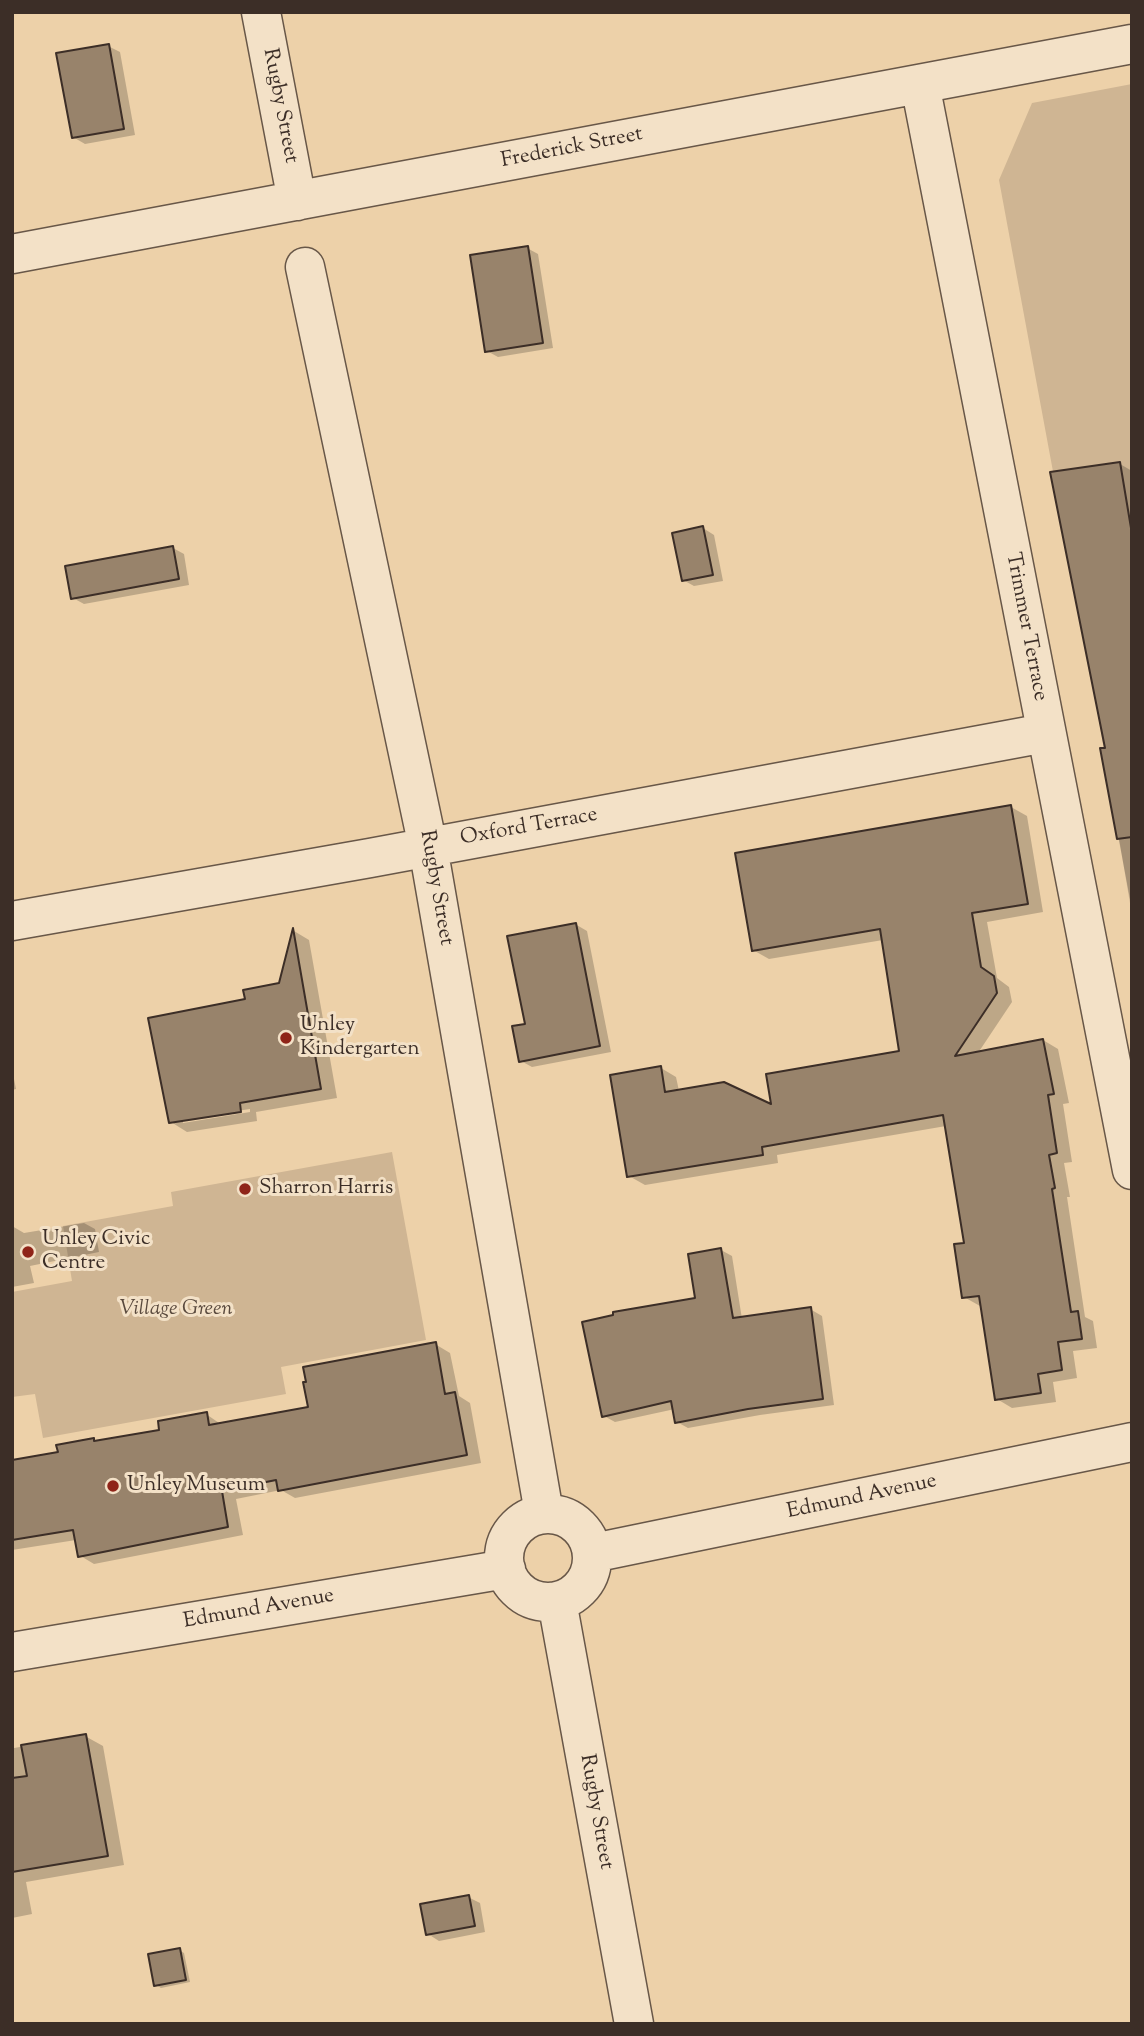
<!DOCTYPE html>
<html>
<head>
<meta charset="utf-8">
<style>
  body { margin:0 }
  #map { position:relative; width:1144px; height:2036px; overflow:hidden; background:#edd1a9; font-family:"Sorts Mill Goudy",serif }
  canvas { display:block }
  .frame { position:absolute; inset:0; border:14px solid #3c2e27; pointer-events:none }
</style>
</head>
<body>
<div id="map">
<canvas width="1144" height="2036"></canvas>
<div class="frame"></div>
</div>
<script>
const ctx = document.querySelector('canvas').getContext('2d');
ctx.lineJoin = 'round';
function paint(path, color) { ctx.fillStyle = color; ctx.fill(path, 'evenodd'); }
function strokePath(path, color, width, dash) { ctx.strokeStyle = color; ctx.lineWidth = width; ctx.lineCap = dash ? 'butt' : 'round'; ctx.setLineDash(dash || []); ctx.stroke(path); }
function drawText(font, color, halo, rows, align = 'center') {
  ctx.font = font + ' "Sorts Mill Goudy",serif'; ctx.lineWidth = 6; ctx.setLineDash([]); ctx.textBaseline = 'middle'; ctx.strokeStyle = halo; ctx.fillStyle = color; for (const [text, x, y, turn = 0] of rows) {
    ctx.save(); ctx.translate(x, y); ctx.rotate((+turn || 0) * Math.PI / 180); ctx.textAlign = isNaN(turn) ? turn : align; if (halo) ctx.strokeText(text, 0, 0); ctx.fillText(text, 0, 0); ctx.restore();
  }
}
const green = new Path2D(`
  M 1132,84 L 1132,915 L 1097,709 L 999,180 L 1032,103 Z
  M 392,1152 L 426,1340 L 281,1367 L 286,1394 L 43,1438 L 35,1394 L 12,1397 L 12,1292 L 72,1281 L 63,1226 L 173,1206 L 171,1192 Z`);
const shadow = new Path2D(`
  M 108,46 L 120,52 L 135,135 L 85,144 L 73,137 Z
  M 527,248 L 538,254 L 553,348 L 498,357 L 487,351 Z
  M 1120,464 L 1132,471 L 1132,910 L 1102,750 L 1107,749 Z
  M 703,528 L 714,535 L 723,581 L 694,586 L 683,580 Z
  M 173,548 L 184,554 L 189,585 L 84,604 L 73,598 Z
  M 1011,807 L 1027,816 L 1043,912 L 987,922 L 997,978 L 1009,987 L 1012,1002 L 978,1053 L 1043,1040 L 1058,1049 L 1069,1103 L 1063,1104 L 1072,1162 L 1064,1163 L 1070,1197 L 1067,1197 L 1085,1317 L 1093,1321 L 1097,1348 L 1073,1351 L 1077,1378 L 1053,1382 L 1056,1402 L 1012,1408 L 997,1399 L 983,1306 L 980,1306 L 964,1297 L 966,1244 L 946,1126 L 777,1155 L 778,1163 L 645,1185 L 629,1176 L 661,1068 L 676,1077 L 679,1091 L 773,1107 L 901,1052 L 883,940 L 769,959 L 753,950 Z
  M 575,924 L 587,931 L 611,1052 L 532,1067 L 521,1061 L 527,1026 Z
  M 294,931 L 309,940 L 337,1098 L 256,1112 L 257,1121 L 187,1132 L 171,1122 L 280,985 ZM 250,1109 L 250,1112 L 183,1123 L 183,1119 Z
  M 12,1069 L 16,1089 L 12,1090 Z
  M 84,1223 L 95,1229 L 99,1252 L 30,1266 L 34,1283 L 12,1287 L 12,1226 L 24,1233 Z
  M 721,1250 L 732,1256 L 742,1319 L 810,1309 L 822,1316 L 834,1405 L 760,1415 L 688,1428 L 677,1422 L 675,1409 L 615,1422 L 604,1416 L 697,1300 Z
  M 435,1344 L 450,1353 L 459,1396 L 470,1403 L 481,1463 L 295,1498 L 281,1490 L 236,1499 L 243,1535 L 94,1564 L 79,1555 L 76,1540 L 12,1550 L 12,1462 L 60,1454 L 93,1439 L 98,1442 L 162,1432 L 206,1414 L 222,1425 L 310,1409 Z
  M 85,1736 L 103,1746 L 124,1865 L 26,1882 L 32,1914 L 12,1918 L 12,1739 L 14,1748 Z
  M 468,1897 L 480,1903 L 485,1932 L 439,1941 L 428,1934 Z
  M 179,1950 L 184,1953 L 190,1982 L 161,1988 L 156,1985 Z`);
const building = new Path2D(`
  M 109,44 L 124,129 L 72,138 L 56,53 Z
  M 528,246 L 543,343 L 485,352 L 470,255 Z
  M 1120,462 L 1132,534 L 1132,837 L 1117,839 L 1100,748 L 1105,748 L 1050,472 Z
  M 703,526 L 713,575 L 682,581 L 672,533 Z
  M 173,546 L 179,579 L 71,599 L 65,566 Z
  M 1011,805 L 1028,904 L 972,913 L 981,967 L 994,976 L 997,993 L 955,1056 L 1043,1039 L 1054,1094 L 1048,1095 L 1057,1153 L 1049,1155 L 1055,1188 L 1052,1189 L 1071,1312 L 1078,1311 L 1082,1339 L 1058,1342 L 1062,1370 L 1038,1374 L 1041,1393 L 995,1400 L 979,1296 L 962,1298 L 954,1244 L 964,1243 L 943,1115 L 762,1147 L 763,1155 L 627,1177 L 610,1075 L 661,1066 L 665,1092 L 724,1082 L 771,1104 L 766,1074 L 899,1051 L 880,929 L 752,951 L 735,853 Z
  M 576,923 L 600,1046 L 519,1062 L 512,1026 L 525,1024 L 507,936 Z
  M 293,928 L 321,1089 L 240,1103 L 241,1112 L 169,1123 L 148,1018 L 245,999 L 243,990 L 279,983 Z
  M 721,1248 L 733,1318 L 811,1307 L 823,1399 L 748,1409 L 675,1423 L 671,1401 L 602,1417 L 582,1322 L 613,1315 L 613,1312 L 695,1298 L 688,1254 Z
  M 436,1342 L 445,1394 L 455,1392 L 467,1455 L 278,1491 L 276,1480 L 222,1491 L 228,1527 L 78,1557 L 73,1530 L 12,1540 L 12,1460 L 58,1452 L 56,1445 L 94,1438 L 94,1441 L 159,1430 L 158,1421 L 207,1412 L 209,1425 L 308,1407 L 303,1382 L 306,1382 L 303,1367 Z
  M 86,1734 L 108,1856 L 12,1872 L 12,1778 L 27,1776 L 21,1745 Z
  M 469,1895 L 475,1926 L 426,1935 L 420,1904 Z
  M 180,1948 L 186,1980 L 154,1986 L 148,1954 Z`);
const street = new Path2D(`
  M 261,12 L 297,201
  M 920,84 L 1132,1170
  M 12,254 L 1132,44
  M 305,267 L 428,847 L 544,1513
  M 12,921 L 370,858 L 1045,733
  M504 1558a44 44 0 1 1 88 0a44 44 0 1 1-88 0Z
  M 593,1553 L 1132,1442
  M 557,1601 L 634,2024
  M 12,1652 L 506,1569`);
const markers = [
  [286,1038,7,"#8f2418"],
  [245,1189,7,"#8f2418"],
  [28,1252,7,"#8f2418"],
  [113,1486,7,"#8f2418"]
];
const streetNames = [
  ["Rugby Street",279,106,79],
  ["Frederick Street",572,149,-11],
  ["Trimmer Terrace",1025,627,79],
  ["Oxford Terrace",529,828,-10],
  ["Rugby Street",435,888,80],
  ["Edmund Avenue",862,1498,-12],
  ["Edmund Avenue",259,1610,-10],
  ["Rugby Street",595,1812,80]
];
const poiNames = [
  ["Unley",300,1026],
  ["Kindergarten",300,1050],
  ["Sharron Harris",259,1189],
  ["Unley Civic",42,1240],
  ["Centre",42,1264],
  ["Unley Museum",127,1486]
];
const parkNames = [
  ["Village Green",176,1310]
];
paint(green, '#cfb593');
paint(shadow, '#0003');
paint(building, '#98836b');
strokePath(building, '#3c2e27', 2);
strokePath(street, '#685748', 41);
strokePath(street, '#f3e1c7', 38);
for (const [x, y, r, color] of markers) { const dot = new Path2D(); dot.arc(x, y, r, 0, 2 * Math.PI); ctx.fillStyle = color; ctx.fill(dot); strokePath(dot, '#f3e1c7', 2.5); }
drawText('21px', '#3c2e27', '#f3e1c7', streetNames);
drawText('21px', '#3c2e27', '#f3e1c7', poiNames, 'left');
drawText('italic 21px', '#59493d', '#f3e1c7', parkNames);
</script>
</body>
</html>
